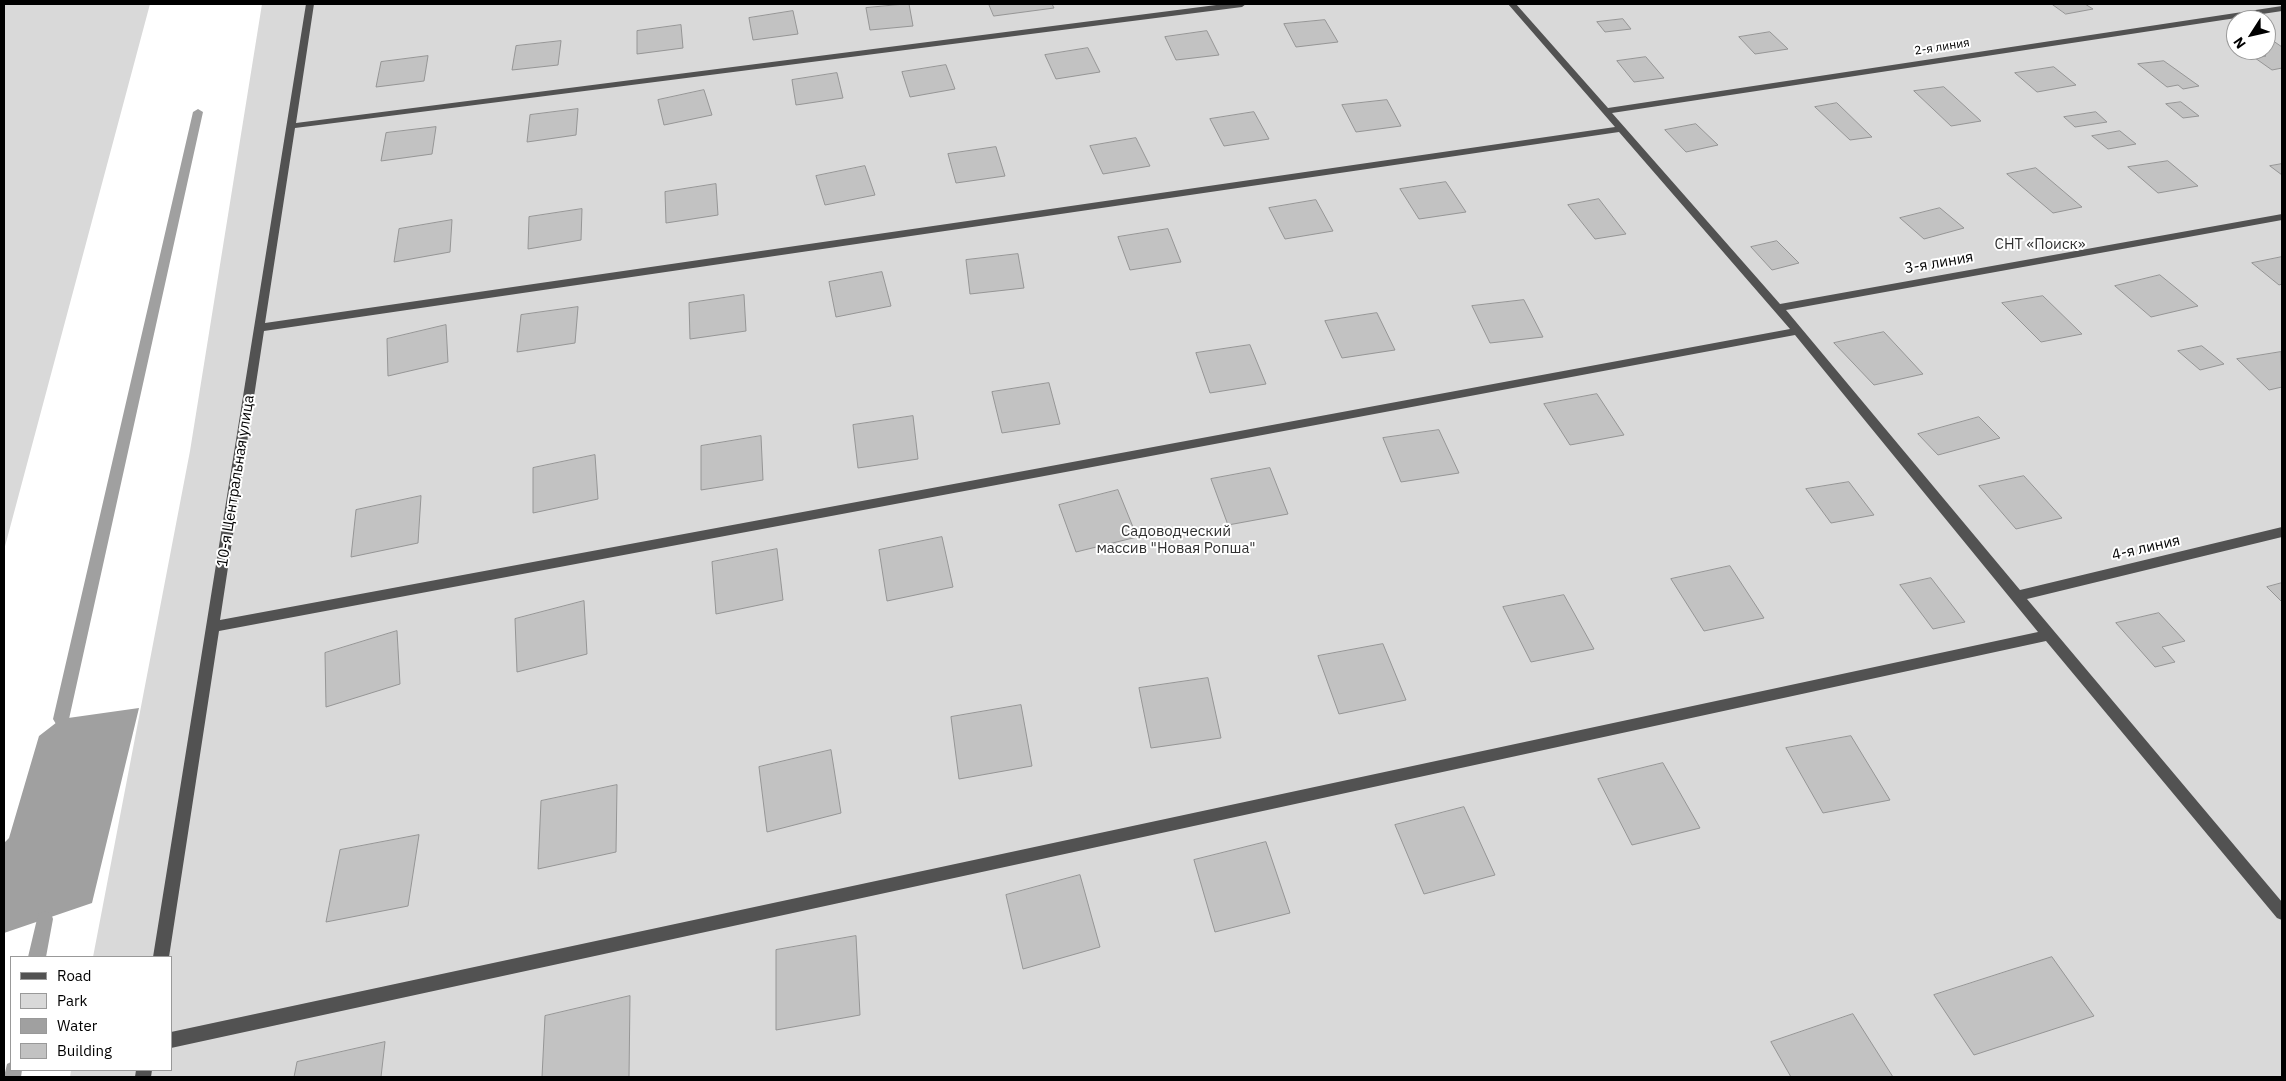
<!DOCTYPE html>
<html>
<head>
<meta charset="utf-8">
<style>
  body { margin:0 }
  #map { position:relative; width:2286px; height:1081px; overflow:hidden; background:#fff; font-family:"IBM Plex Sans",sans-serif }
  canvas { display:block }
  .frame { position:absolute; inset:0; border:5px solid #000; pointer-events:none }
  .legend { position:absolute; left:10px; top:956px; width:162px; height:115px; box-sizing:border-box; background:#fff; border:1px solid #999; margin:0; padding:6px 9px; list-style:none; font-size:15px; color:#000 }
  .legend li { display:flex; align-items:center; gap:10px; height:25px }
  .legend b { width:25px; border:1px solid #999 }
  .north { position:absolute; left:2226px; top:10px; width:50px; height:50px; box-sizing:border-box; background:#fff; border:1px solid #999; border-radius:50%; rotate:235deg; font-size:14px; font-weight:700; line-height:20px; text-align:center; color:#000 }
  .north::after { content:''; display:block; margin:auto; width:18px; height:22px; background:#000; clip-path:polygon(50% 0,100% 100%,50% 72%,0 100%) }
</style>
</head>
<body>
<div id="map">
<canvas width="2286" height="1081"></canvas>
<div class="frame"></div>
<ul class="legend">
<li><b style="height:6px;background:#525252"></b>Road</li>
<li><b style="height:14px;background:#d9d9d9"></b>Park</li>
<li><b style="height:14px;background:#a0a0a0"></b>Water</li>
<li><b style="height:14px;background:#c2c2c2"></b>Building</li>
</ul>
<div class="north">N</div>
</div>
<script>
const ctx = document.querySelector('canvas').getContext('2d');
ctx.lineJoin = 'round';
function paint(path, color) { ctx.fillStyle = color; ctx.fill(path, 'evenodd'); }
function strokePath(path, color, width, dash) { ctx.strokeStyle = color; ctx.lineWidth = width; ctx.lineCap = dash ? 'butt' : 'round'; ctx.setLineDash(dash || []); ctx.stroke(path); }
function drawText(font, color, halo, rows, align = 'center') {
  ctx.font = font + ' "IBM Plex Sans",sans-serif'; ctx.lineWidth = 4; ctx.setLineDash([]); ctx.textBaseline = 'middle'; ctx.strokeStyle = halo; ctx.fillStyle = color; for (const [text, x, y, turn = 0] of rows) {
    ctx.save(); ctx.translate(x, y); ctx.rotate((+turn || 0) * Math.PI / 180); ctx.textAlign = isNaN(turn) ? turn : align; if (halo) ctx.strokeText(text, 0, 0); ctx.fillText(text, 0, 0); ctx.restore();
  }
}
const green = new Path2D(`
  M 4,4 L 150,4 L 4,550 Z
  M 262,4 L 2282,4 L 2282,1077 L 70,1077 L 71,1070 L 171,1070 L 171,957 L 93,957 L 190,451 ZM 2236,20 L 2266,20 L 2266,50 L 2236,50 Z`);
const water = new Path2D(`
  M 139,708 L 92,903 L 4,933 L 4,843 L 9,838 L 39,736 L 61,719 Z`);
const stream = new Path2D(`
  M 198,109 L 203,112 L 69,719 L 66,724 L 61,726 L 56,724 L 53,719 L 193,112 Z
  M 45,911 L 51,913 L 53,919 L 46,957 L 28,957 L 37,919 L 39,913 Z
  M 11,1062 L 11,1070 L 22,1070 L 21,1077 L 4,1077 L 7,1064 Z`);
const building = new Path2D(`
  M 909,4 L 913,26 L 870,30 L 866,8 Z
  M 989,4 L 1052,4 L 1054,8 L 994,16 Z
  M 2052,4 L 2085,4 L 2093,9 L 2066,14 Z
  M 793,11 L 798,34 L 753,40 L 749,18 Z
  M 1623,19 L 1631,29 L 1605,32 L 1597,22 Z
  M 1325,20 L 1338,42 L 1296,47 L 1284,24 Z
  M 681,25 L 683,48 L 637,54 L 637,31 Z
  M 1207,31 L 1219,55 L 1176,60 L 1165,37 Z
  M 1770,32 L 1788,49 L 1755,54 L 1739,37 Z
  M 2269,38 L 2282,47 L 2282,68 L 2272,70 L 2255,58 L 2266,56 L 2258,50 L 2266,50 L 2266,39 Z
  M 561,41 L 558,65 L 512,70 L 516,46 Z
  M 1088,48 L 1100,72 L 1056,79 L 1045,55 Z
  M 428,56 L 424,81 L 376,87 L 381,62 Z
  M 1646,57 L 1664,78 L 1634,82 L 1617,61 Z
  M 2164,61 L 2199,86 L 2183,89 L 2178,85 L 2167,87 L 2138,64 Z
  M 946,65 L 955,89 L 910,97 L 902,72 Z
  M 2054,67 L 2076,85 L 2037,92 L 2015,73 Z
  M 837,73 L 843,98 L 796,105 L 792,80 Z
  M 1944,87 L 1981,121 L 1951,126 L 1914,91 Z
  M 704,90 L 712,115 L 664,125 L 658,100 Z
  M 1387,100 L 1401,126 L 1356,132 L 1342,105 Z
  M 2181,102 L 2199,116 L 2183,118 L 2166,104 Z
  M 1837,103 L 1872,137 L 1850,140 L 1815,107 Z
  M 578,109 L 576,135 L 527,142 L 530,115 Z
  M 1254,112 L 1269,139 L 1224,146 L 1210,119 Z
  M 2096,112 L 2107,122 L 2075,127 L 2064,117 Z
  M 1696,124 L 1718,145 L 1686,152 L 1665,130 Z
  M 436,127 L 432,154 L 381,161 L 386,133 Z
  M 2120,131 L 2136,144 L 2108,149 L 2092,136 Z
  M 1136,138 L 1150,166 L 1103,174 L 1090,146 Z
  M 996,147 L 1005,176 L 956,183 L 948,154 Z
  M 2168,161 L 2198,186 L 2158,193 L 2128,167 Z
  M 2282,164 L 2282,175 L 2270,166 Z
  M 865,166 L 875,195 L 825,205 L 816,176 Z
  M 2036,168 L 2082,207 L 2053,213 L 2007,174 Z
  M 1446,182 L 1466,212 L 1419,219 L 1400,189 Z
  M 716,184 L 718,215 L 666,223 L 665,192 Z
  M 1599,199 L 1626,234 L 1595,239 L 1568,205 Z
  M 1316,200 L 1333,231 L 1285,239 L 1269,208 Z
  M 1940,208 L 1964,228 L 1924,239 L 1900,218 Z
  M 582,209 L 581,240 L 528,249 L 529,217 Z
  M 452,220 L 450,252 L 394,262 L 399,229 Z
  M 1168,229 L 1181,262 L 1130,270 L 1118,237 Z
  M 1777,241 L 1799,263 L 1772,270 L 1751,247 Z
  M 1018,254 L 1024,288 L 970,294 L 966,260 Z
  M 2282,257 L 2282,284 L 2279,285 L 2252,263 Z
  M 882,272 L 891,306 L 836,317 L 829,282 Z
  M 2160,275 L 2198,306 L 2151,317 L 2115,286 Z
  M 744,295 L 746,331 L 690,339 L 689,303 Z
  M 2043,296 L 2082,334 L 2041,342 L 2002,303 Z
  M 1524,300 L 1543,337 L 1490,343 L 1472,306 Z
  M 578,307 L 575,343 L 517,352 L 521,315 Z
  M 1377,313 L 1395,350 L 1342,358 L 1325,321 Z
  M 446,325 L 448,362 L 388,376 L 387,339 Z
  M 1884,332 L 1923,374 L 1874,385 L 1834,343 Z
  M 1250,345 L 1266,384 L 1210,393 L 1196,353 Z
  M 2202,346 L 2224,364 L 2200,370 L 2178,351 Z
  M 2281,352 L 2282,387 L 2269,390 L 2237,359 Z
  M 1049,383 L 1060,424 L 1002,433 L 992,392 Z
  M 1597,394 L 1624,435 L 1570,445 L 1544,404 Z
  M 913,416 L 918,459 L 858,468 L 853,425 Z
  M 1979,417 L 2000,438 L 1938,455 L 1918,434 Z
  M 1439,430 L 1459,473 L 1401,482 L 1383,438 Z
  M 761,436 L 763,480 L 701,490 L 701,446 Z
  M 595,455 L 598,499 L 533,513 L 533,468 Z
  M 1270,468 L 1288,514 L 1228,525 L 1211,479 Z
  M 2024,476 L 2062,518 L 2016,529 L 1979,486 Z
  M 1849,482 L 1874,515 L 1831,523 L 1806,489 Z
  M 1118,490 L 1137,537 L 1076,552 L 1059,505 Z
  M 421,496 L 418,543 L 351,557 L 356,510 Z
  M 942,537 L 953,587 L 887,601 L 879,550 Z
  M 777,549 L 783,600 L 716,614 L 712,562 Z
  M 1730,566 L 1764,618 L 1704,631 L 1671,579 Z
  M 1931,578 L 1965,622 L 1933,629 L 1900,585 Z
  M 2282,583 L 2282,602 L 2267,587 Z
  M 1564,595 L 1594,649 L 1531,662 L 1503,607 Z
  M 584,601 L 587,654 L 517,672 L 515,619 Z
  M 2159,613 L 2185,641 L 2162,647 L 2175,662 L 2155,667 L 2116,623 Z
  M 397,631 L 400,684 L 326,707 L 325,653 Z
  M 1383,644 L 1406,700 L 1339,714 L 1318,656 Z
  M 1208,678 L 1221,738 L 1151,748 L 1139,688 Z
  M 1021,705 L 1032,766 L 959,779 L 951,717 Z
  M 1851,736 L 1890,800 L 1823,813 L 1786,748 Z
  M 831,750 L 841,813 L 767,832 L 759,767 Z
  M 1663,763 L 1700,828 L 1632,845 L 1598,779 Z
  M 617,785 L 616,852 L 538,869 L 541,801 Z
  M 1464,807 L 1495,875 L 1424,894 L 1395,825 Z
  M 419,835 L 408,906 L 326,922 L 340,850 Z
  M 1266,842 L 1290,913 L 1215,932 L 1194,860 Z
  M 1080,875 L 1100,947 L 1023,969 L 1006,895 Z
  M 856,936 L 860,1015 L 776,1030 L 776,950 Z
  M 2052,957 L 2094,1016 L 1974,1055 L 1934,995 Z
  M 630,996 L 629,1077 L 542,1077 L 545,1016 Z
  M 1853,1014 L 1893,1077 L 1791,1077 L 1771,1042 Z
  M 385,1042 L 381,1077 L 294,1077 L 297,1062 Z`);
const minor = new Path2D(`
  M 306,4 L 314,4 L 296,123 L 1224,4 L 1246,4 L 1242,7 L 295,128 L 265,323 L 1615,127 L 1508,4 L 1516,4 L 1608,108 L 2282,6 L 2282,11 L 1612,113 L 1780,304 L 2282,214 L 2282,220 L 1786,310 L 2020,590 L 2282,527 L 2282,537 L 2027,599 L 2282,902 L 2282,920 L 2277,918 L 2046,641 L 171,1048 L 171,1032 L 2038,632 L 1795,335 L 219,631 L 169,957 L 153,957 ZM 1619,132 L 1790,329 L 220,620 L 264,331 Z
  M 136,1070 L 152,1070 L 151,1077 L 135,1077 Z`);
const farStreetnames = [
  ["2-я линия",1942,47,-9]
];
const parkNames = [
  ["СНТ «Поиск»",2040,245],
  ["Садоводческий",1176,532],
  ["массив \"Новая Ропша\"",1176,549]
];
const streetNames = [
  ["3-я линия",1939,263,-10],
  ["10-я Центральная улица",236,481,-81],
  ["4-я линия",2146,548,-13]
];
paint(green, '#d9d9d9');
paint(water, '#a0a0a0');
paint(stream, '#a0a0a0');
paint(building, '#c2c2c2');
strokePath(building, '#969696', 1);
paint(minor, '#525252');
drawText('12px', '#000', '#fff', farStreetnames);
drawText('15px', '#303030', '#fff', parkNames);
drawText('15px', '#000', '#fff', streetNames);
</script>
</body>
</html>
